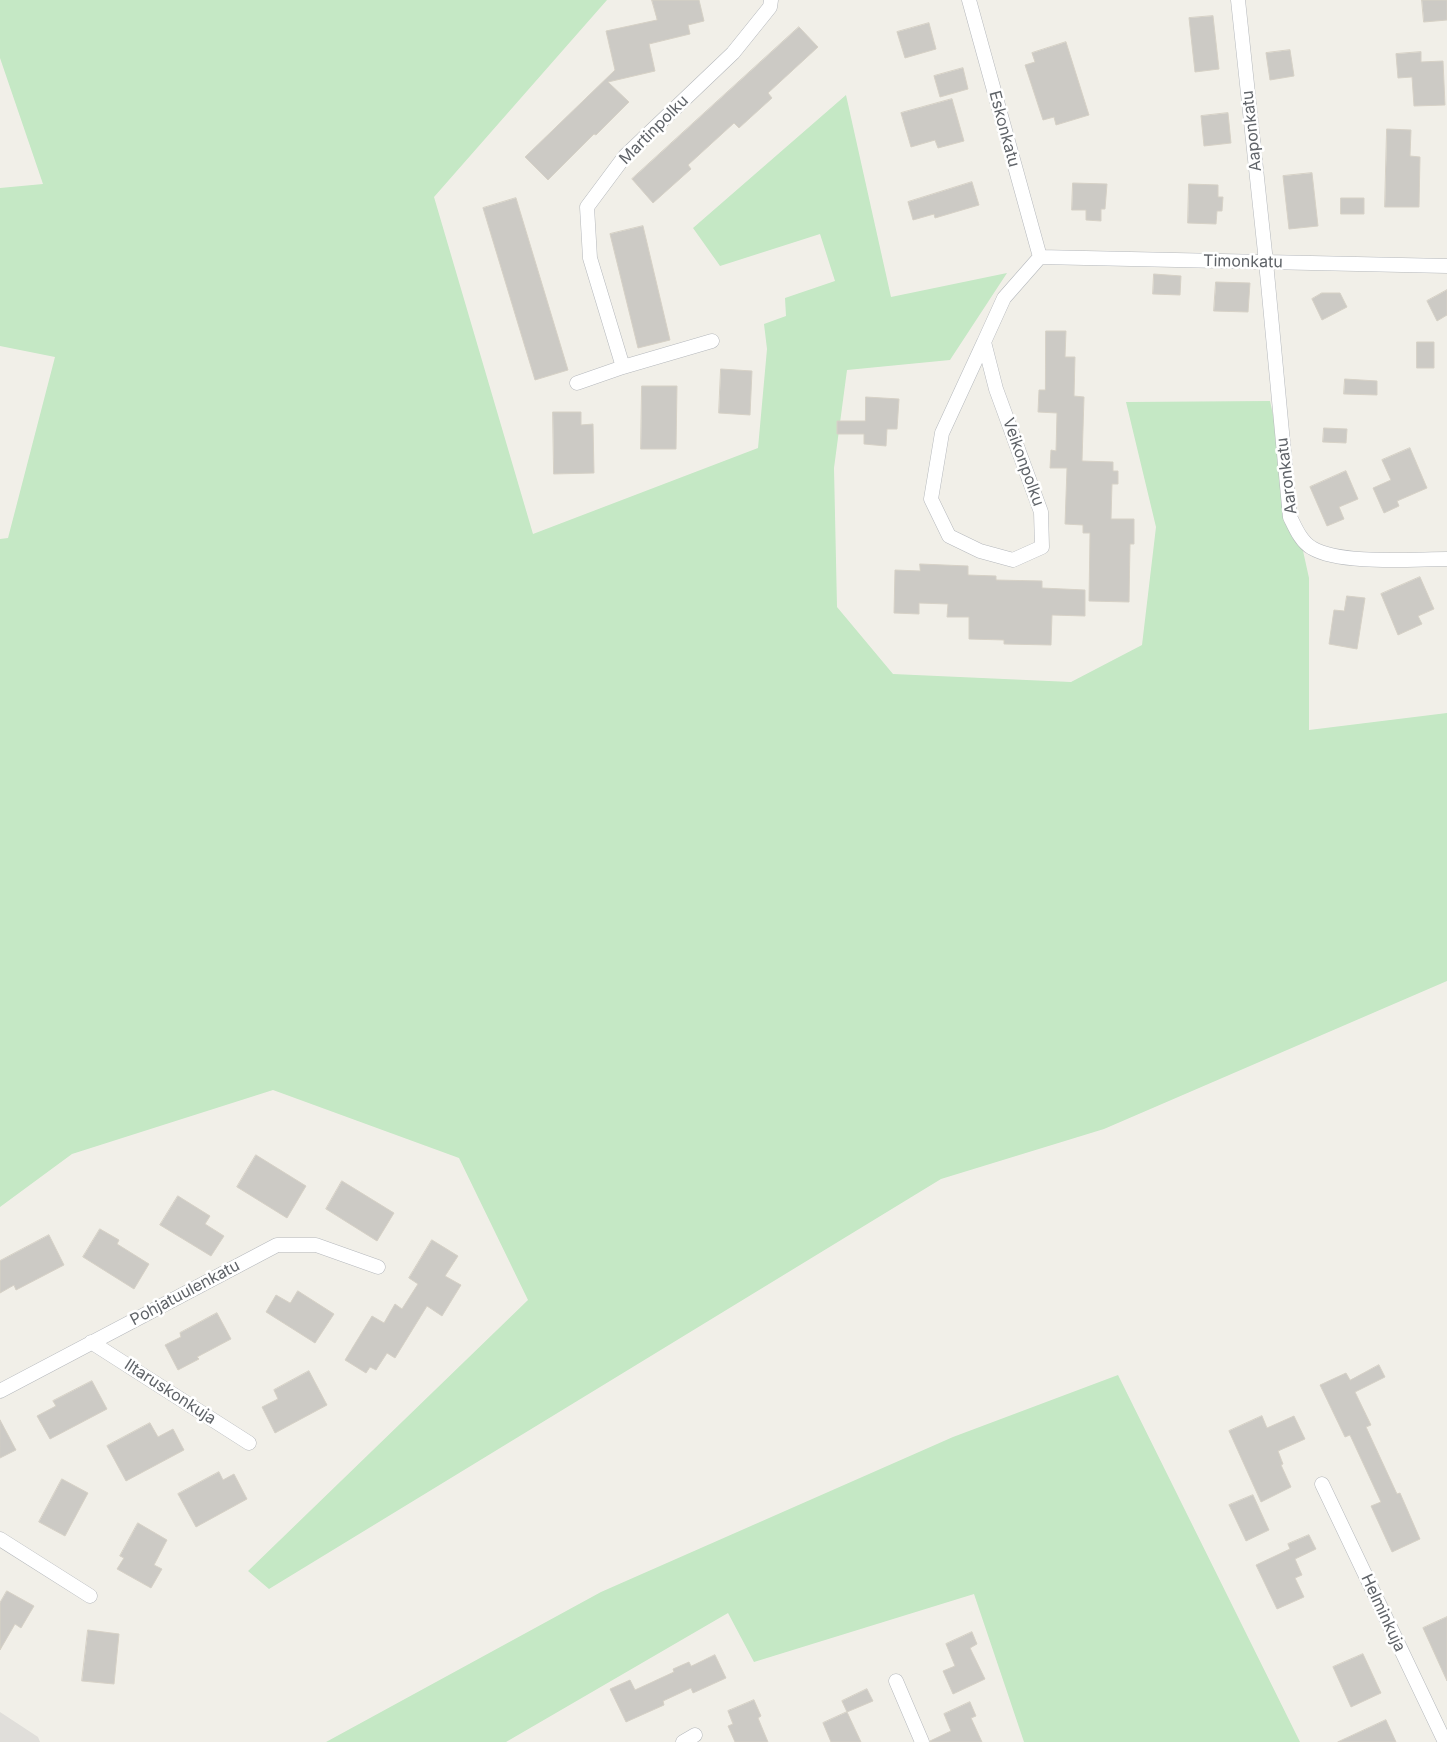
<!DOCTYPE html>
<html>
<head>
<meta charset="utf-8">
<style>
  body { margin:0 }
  canvas { display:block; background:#f1efe8 }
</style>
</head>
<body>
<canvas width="1447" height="1742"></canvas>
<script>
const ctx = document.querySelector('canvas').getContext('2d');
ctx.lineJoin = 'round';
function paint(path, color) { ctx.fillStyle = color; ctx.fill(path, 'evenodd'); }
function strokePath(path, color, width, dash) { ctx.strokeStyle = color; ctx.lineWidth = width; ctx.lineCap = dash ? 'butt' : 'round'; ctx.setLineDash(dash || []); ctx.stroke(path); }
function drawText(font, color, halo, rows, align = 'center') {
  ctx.font = font + ' Inter,sans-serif'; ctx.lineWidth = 5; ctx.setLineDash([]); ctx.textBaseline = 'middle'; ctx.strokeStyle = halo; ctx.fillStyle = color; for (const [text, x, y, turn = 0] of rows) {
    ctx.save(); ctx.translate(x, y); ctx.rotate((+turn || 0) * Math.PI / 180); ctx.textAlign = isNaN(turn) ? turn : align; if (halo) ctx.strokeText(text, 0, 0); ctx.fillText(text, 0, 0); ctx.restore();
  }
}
const industrial = new Path2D(`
  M 0,1712 L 38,1737 L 40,1742 L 0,1742 Z`);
const green = new Path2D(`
  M 0,0 L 607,0 L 434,197 L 533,534 L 758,448 L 767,349 L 764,324 L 786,316 L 785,298 L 835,281 L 820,234 L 720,266 L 693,228 L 846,95 L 891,297 L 1007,273 L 950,360 L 847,370 L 834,468 L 837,607 L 893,674 L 1071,682 L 1142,645 L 1156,527 L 1126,402 L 1270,401 L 1309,578 L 1309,730 L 1447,713 L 1447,981 L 1104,1129 L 941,1179 L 269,1589 L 248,1571 L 528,1300 L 459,1158 L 273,1090 L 72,1154 L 0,1207 L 0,539 L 8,538 L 55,357 L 0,346 L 0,188 L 43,184 L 0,58 Z
  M 1118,1375 L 1300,1742 L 1024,1742 L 974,1594 L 754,1662 L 728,1613 L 506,1742 L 326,1742 L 601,1592 L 953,1437 Z`);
const building = new Path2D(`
  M 652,0 L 699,0 L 704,21 L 688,25 L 690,34 L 649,44 L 655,71 L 608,82 L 629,102 L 596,135 L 594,134 L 548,180 L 525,157 L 615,70 L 606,31 L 657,20 Z
  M 1422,0 L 1447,0 L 1447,20 L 1424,22 Z
  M 1213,16 L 1219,69 L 1195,72 L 1189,18 Z
  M 929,23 L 936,49 L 905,58 L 897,32 Z
  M 799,27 L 818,47 L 768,93 L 772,98 L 739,128 L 734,123 L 688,165 L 691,169 L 653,203 L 632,179 Z
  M 1066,42 L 1089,115 L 1056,125 L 1054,117 L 1043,120 L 1025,65 L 1035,62 L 1032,53 Z
  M 1290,50 L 1294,76 L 1270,80 L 1266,53 Z
  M 1421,52 L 1421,62 L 1443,61 L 1445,105 L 1414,106 L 1412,77 L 1398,78 L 1396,54 Z
  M 963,68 L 968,89 L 940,97 L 934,76 Z
  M 952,99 L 964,141 L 938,148 L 935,140 L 911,147 L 901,113 Z
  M 1228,113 L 1231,143 L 1204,146 L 1201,116 Z
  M 1387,129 L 1411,130 L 1410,156 L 1420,157 L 1419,207 L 1385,207 Z
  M 1312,173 L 1318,226 L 1289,229 L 1283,176 Z
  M 972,182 L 979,205 L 935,218 L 934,214 L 913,220 L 908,202 Z
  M 1073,183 L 1107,184 L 1105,209 L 1101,209 L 1101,221 L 1086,220 L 1086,210 L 1072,210 Z
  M 1189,184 L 1218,185 L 1218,197 L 1223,197 L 1222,211 L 1217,211 L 1216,224 L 1188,223 Z
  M 516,198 L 568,370 L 535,380 L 483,208 Z
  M 1341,198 L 1364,198 L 1364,214 L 1341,214 Z
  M 643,226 L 670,340 L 638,348 L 610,234 Z
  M 1154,274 L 1181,276 L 1180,295 L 1153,294 Z
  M 1216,282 L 1250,283 L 1248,312 L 1214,311 Z
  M 1447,290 L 1447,315 L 1437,321 L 1427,301 Z
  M 1322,293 L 1340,293 L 1347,307 L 1322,320 L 1312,299 Z
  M 1046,331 L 1066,331 L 1065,357 L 1075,357 L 1074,396 L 1084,397 L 1082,461 L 1113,462 L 1113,471 L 1118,471 L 1118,484 L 1112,484 L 1111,519 L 1134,519 L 1134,544 L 1130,544 L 1129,602 L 1089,601 L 1090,533 L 1083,533 L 1083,525 L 1065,524 L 1067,468 L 1050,468 L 1051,450 L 1056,451 L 1057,413 L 1038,412 L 1039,390 L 1045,390 Z
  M 1417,342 L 1434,342 L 1434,368 L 1417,368 Z
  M 721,369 L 752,371 L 750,415 L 719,413 Z
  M 1345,379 L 1377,381 L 1377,395 L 1344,394 Z
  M 642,386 L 677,386 L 676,449 L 641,449 Z
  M 866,397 L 899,399 L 897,429 L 887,429 L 886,446 L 864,444 L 864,434 L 837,434 L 837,421 L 865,421 Z
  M 553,412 L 581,412 L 581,425 L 593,424 L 594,473 L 554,474 Z
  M 1324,428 L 1347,429 L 1346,443 L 1323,442 Z
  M 1410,448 L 1427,488 L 1397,501 L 1399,506 L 1384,513 L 1373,488 L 1391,480 L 1382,460 Z
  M 1346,471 L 1358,499 L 1339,507 L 1344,519 L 1327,526 L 1310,487 Z
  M 920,564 L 968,566 L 968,575 L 996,576 L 996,580 L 1042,581 L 1042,588 L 1085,590 L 1085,616 L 1052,615 L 1051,645 L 1004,644 L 1004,640 L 969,639 L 969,617 L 947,617 L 948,604 L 919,603 L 919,614 L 894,613 L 895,570 L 920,571 Z
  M 1420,577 L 1434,609 L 1418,616 L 1422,624 L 1398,635 L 1381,594 Z
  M 1347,596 L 1365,598 L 1357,649 L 1329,644 L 1334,610 L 1344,611 Z
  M 256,1155 L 306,1186 L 287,1218 L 237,1187 Z
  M 342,1181 L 394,1213 L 377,1241 L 326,1209 Z
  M 178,1196 L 210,1216 L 205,1224 L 224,1236 L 211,1256 L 160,1225 Z
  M 100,1229 L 119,1240 L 117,1244 L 149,1264 L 134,1289 L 83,1257 Z
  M 49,1235 L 64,1265 L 16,1290 L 14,1285 L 0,1293 L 0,1261 Z
  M 432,1240 L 458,1256 L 445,1276 L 461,1285 L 442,1316 L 427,1306 L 395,1358 L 387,1353 L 376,1370 L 370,1367 L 366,1373 L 345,1360 L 372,1316 L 384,1323 L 395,1304 L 402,1309 L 418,1284 L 409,1278 Z
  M 298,1291 L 334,1314 L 315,1343 L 266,1312 L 276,1295 L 290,1303 Z
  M 217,1313 L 231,1339 L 197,1357 L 199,1359 L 178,1370 L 165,1345 L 181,1337 L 180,1333 Z
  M 1379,1365 L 1385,1377 L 1355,1392 L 1371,1425 L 1366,1427 L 1397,1494 L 1400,1493 L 1420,1539 L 1392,1552 L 1371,1506 L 1381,1502 L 1350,1435 L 1345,1437 L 1320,1385 L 1346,1373 L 1350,1380 Z
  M 309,1371 L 327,1405 L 275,1433 L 262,1407 L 278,1399 L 274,1390 Z
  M 92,1381 L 107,1409 L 50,1439 L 37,1416 L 56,1406 L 53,1401 Z
  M 1262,1416 L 1267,1428 L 1294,1416 L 1305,1439 L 1278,1451 L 1283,1464 L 1281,1465 L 1291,1487 L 1261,1502 L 1229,1431 Z
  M 0,1420 L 16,1450 L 0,1458 Z
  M 150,1423 L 158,1437 L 173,1429 L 184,1450 L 126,1481 L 107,1446 Z
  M 219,1472 L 223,1480 L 234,1474 L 247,1499 L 196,1527 L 178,1494 Z
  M 62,1479 L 88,1493 L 65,1536 L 39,1522 Z
  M 1253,1495 L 1269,1530 L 1246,1541 L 1229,1505 Z
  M 138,1523 L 167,1540 L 154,1565 L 162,1569 L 151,1588 L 117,1569 L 124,1558 L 120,1556 Z
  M 1309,1535 L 1316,1549 L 1295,1559 L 1302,1575 L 1295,1578 L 1304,1597 L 1277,1609 L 1256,1565 L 1290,1549 L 1288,1544 Z
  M 7,1591 L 34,1606 L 21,1628 L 15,1624 L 0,1650 L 0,1603 Z
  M 1447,1617 L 1447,1681 L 1423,1628 Z
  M 88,1630 L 119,1634 L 114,1684 L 82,1681 Z
  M 972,1632 L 977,1644 L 970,1648 L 985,1679 L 953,1694 L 943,1671 L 955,1666 L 946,1644 Z
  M 1363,1654 L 1381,1693 L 1351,1707 L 1333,1667 Z
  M 715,1655 L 726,1678 L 693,1693 L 691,1688 L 663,1701 L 664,1705 L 626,1722 L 610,1689 L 630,1680 L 635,1690 L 674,1672 L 673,1669 L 689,1662 L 691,1666 Z
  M 867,1689 L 873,1701 L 847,1712 L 842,1701 Z
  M 754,1700 L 761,1716 L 758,1718 L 768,1742 L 735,1742 L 728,1726 L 733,1724 L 728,1711 Z
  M 970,1702 L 976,1716 L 971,1718 L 982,1742 L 931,1742 L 930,1741 L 951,1731 L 944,1714 Z
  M 847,1712 L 861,1742 L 831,1742 L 823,1723 Z
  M 1386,1720 L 1396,1742 L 1338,1742 Z`);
const street = new Path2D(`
  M 969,0 L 1040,257
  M 1238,0 L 1266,262 L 1290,517 C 1295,527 1301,542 1312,548 C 1341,565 1413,559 1447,559
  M 1040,257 L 1447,266
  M 984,342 L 942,433 L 931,499 L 949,536 L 980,551 L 1013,560 L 1042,547 L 1041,512 L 996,389 L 984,342 L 1004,298 L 1040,257
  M 623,367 L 590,258 L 587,207 L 625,156 L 733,53 L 770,7 L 771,0
  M 577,383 L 623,367 L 712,341
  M 91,1342 L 249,1443
  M 0,1391 L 277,1245 L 316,1245 L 378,1267
  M 1322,1484 L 1445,1742
  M 0,1539 L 90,1596
  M 896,1681 L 922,1742
  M 683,1742 L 695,1735`);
const streetNames = [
  ["Eskonkatu",1004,129,75],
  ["Martinpolku",654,130,-45],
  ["Aaponkatu",1252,131,-96],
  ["Timonkatu",1243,262,1],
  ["Veikonpolku",1023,462,70],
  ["Aaronkatu",1287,476,-97],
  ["Pohjatuulenkatu",185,1293,-28],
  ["Iltaruskonkuja",170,1392,33],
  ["Helminkuja",1383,1613,65]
];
paint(industrial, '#e0deda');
paint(green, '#c5e8c5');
paint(building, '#cccac5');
strokePath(building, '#d6d1c6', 1);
strokePath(street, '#b5b8bc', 15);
strokePath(street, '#fff', 14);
drawText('16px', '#5f6368', '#fff', streetNames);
</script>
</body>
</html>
